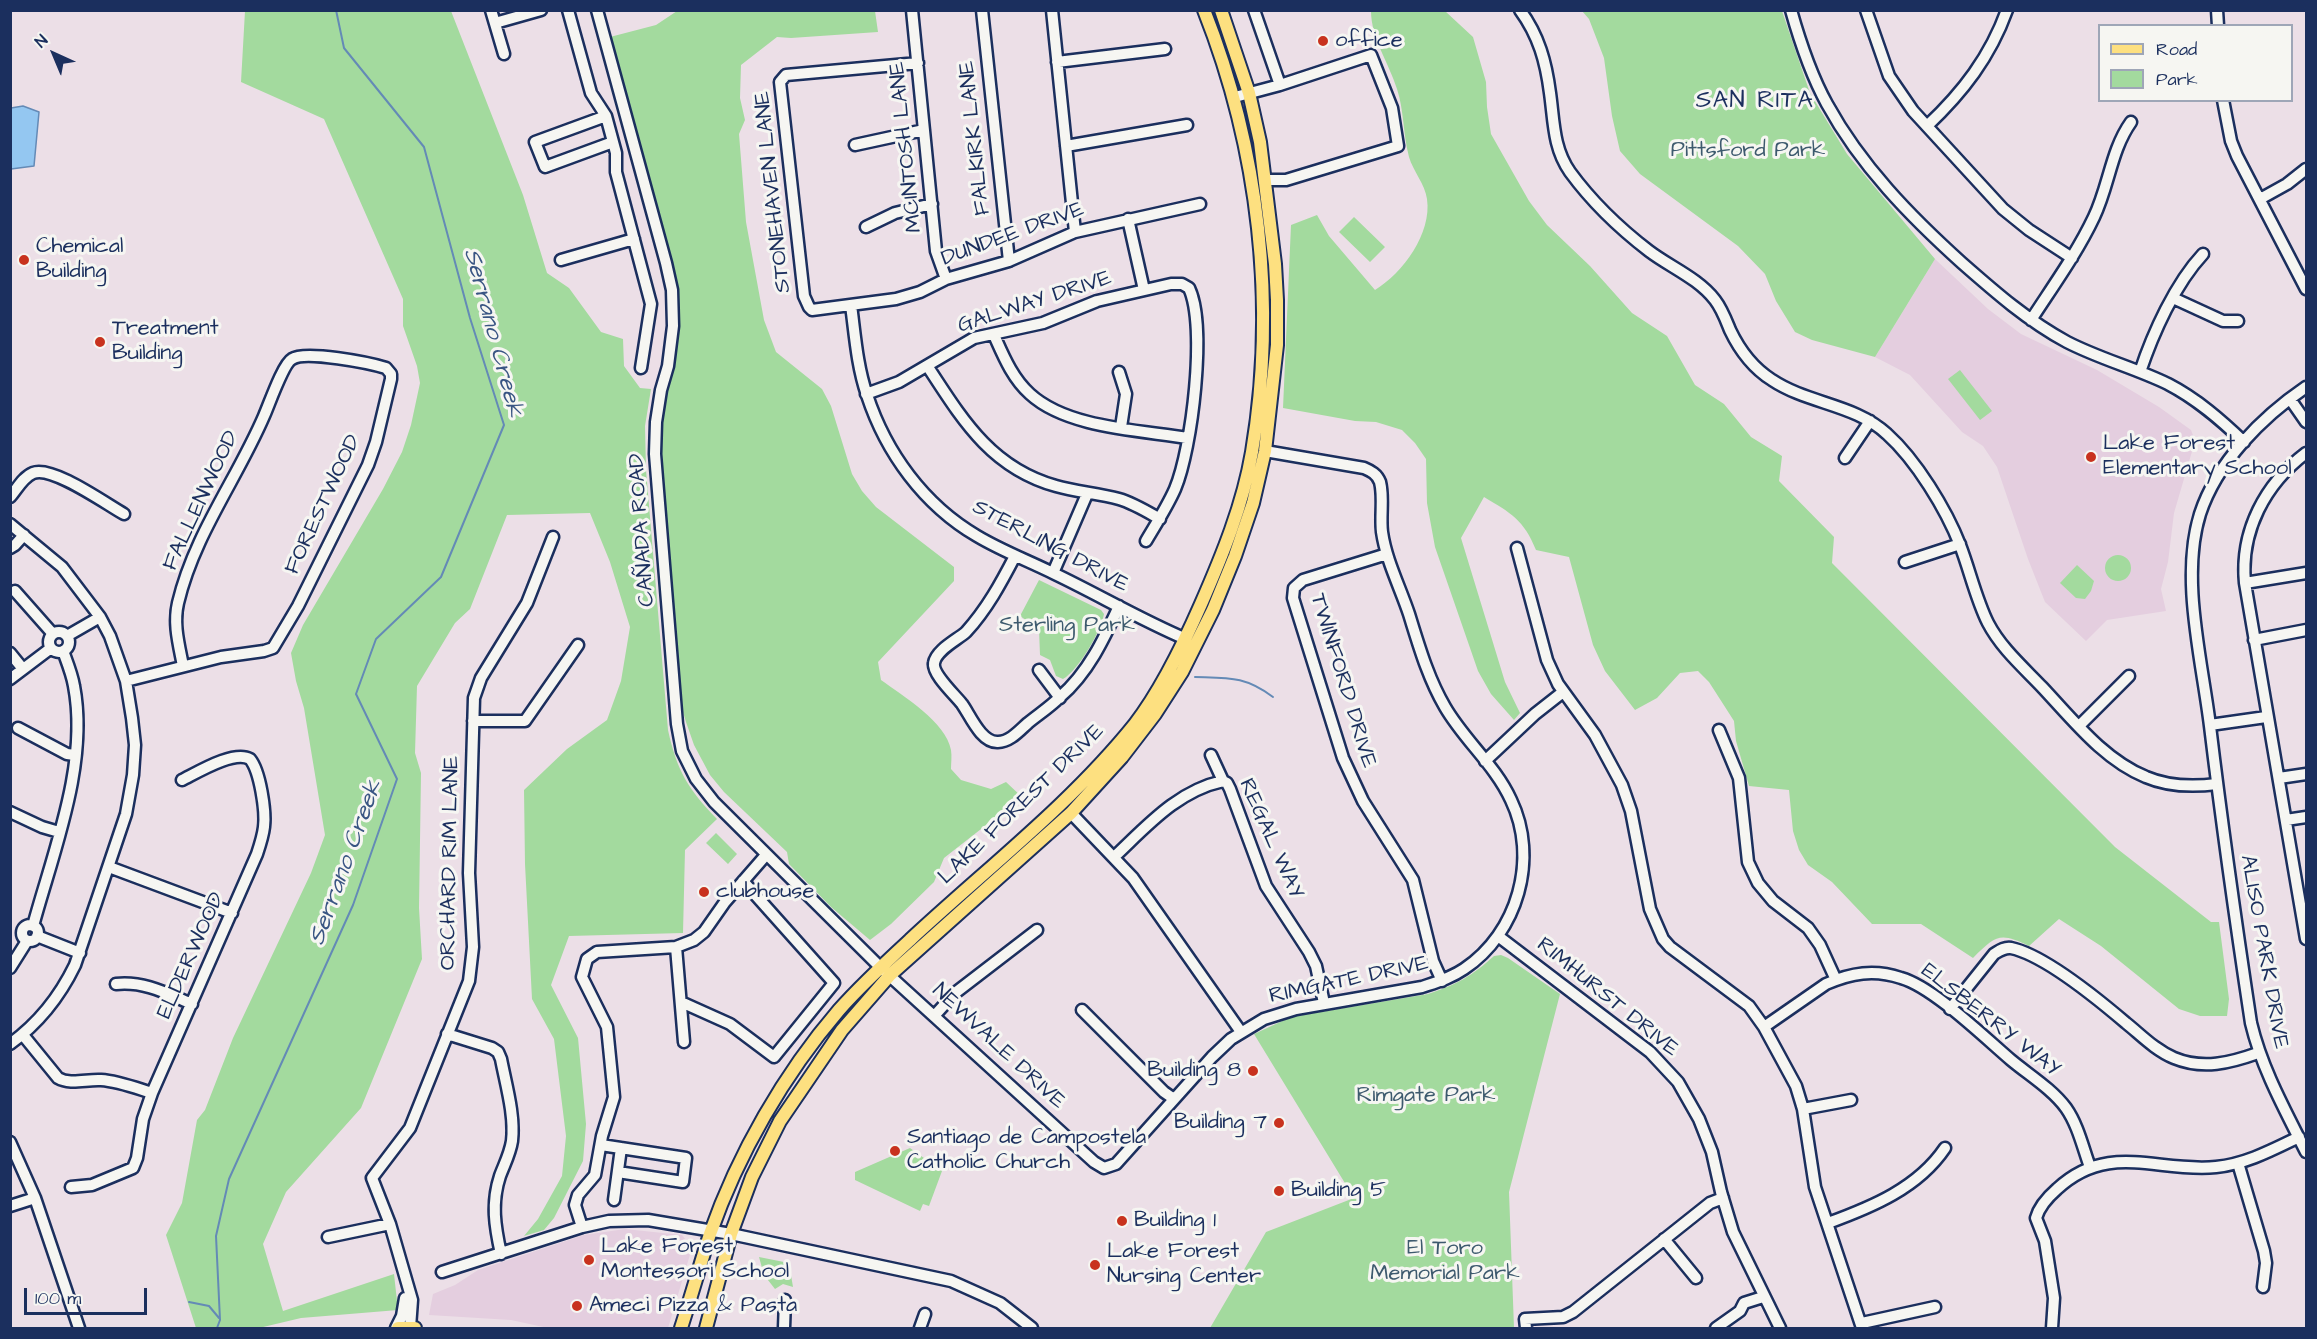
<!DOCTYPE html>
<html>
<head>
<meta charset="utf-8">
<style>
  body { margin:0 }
  #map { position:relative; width:2317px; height:1339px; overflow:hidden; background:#ecdfe7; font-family:"Architects Daughter",sans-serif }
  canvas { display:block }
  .frame { position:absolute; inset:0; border:12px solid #1b2f5e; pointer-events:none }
  .legend { position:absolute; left:2098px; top:24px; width:195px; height:78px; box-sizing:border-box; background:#f6f6f2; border:2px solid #9ea6b7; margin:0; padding:8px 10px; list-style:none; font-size:18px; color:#1b2f5e }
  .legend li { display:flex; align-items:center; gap:12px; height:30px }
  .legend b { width:30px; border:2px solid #9ea6b7 }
  .north { position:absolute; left:24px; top:24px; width:60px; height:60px; -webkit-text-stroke:4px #f6f6f2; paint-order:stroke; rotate:316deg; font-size:16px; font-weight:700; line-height:24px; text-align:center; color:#1b2f5e }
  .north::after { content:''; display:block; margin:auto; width:21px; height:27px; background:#1b2f5e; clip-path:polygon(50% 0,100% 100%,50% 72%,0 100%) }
  .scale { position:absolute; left:24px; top:1288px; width:123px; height:27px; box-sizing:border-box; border:3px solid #1b2f5e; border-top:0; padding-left:8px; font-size:18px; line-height:21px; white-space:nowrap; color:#1b2f5e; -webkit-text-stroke:4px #f6f6f2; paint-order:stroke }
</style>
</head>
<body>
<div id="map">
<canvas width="2317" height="1339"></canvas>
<div class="frame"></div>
<ul class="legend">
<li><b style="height:8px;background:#fde080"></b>Road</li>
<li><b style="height:16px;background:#a3da9e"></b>Park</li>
</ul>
<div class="north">N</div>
<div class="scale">100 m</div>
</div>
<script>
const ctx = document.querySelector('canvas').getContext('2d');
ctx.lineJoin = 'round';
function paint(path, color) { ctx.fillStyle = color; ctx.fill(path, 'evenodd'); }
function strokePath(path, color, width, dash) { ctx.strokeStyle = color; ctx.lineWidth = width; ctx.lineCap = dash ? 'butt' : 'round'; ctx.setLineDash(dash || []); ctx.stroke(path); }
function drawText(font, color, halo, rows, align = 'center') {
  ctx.font = font + ' "Architects Daughter",sans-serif'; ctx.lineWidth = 6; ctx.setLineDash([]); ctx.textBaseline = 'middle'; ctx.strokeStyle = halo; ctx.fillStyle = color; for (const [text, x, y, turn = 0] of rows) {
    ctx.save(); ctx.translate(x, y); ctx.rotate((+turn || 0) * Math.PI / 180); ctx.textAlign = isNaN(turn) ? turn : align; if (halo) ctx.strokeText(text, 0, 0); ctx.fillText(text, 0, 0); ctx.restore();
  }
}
const built = new Path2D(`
  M 1935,259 L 1988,309 L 2021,334 L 2097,370 L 2159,407 L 2191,430 L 2194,438 L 2193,448 L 2174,513 L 2168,562 L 2161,589 L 2166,611 L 2107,620 L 2086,641 L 2045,602 L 2028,559 L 1997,467 L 1983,446 L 1962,432 L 1910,375 L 1875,357 Z
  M 625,1229 L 682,1235 L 692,1248 L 668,1328 L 548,1328 L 511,1320 L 429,1315 L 433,1294 L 455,1285 L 478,1270 L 584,1235 Z`);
const green = new Path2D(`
  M 245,11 L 451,11 L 523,195 L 547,273 L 569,288 L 601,332 L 623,339 L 624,366 L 640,388 L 651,389 L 645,426 L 646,470 L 668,730 C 677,771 688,789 717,819 L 685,850 L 683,933 L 569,936 L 551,985 L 578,1038 L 586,1124 L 583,1161 L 554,1218 L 544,1230 L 524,1236 L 538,1219 L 562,1176 L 566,1136 L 554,1039 L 532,999 L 525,864 L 524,790 L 567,749 L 607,720 L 621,681 L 630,627 L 610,562 L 590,513 L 507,515 L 470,609 L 455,623 L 417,686 L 415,753 L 421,773 L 419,908 L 422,959 L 361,1108 L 286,1192 L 263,1244 L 283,1311 L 394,1274 L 398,1310 L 301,1318 L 259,1328 L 196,1328 L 166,1235 L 182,1203 L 197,1120 L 205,1110 L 233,1038 L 311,873 L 325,835 L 304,708 L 296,681 L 291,653 L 303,625 L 383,489 L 402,452 L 411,425 L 420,383 L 417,366 L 403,326 L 403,299 L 324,119 L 241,82 Z
  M 677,11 L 875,11 L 878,32 L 791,38 L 777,37 L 741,65 L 740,98 L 745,120 L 739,134 L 746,222 L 764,320 L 776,352 L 822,389 L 831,406 L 852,474 L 862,491 L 876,507 L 954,567 L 954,581 L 878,662 L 881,680 C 903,696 946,722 951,750 C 952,756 951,763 951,769 L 961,780 L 991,789 L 1006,782 L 1022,797 L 944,858 L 934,882 L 891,924 L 870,940 L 831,907 L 789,864 L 787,852 L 724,792 L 710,775 L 694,745 L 686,722 L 680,702 L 660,438 L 663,403 L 678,334 L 678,306 L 674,270 L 610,37 L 656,25 Z
  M 1371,11 L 1445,11 L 1473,37 L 1486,82 L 1487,107 L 1491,134 L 1529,201 L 1547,225 L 1590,266 L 1632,313 L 1667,336 L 1695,385 L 1724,404 L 1751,437 L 1782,456 L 1779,481 L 1834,537 L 1832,563 L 2115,847 L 2211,922 L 2219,922 L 2229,999 L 2227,1016 L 2200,1016 L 2179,1009 L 2101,946 L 2059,919 L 2029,946 C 2000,932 1996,935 1973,958 L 1921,924 L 1872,924 L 1832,882 L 1808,865 L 1799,850 L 1793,831 L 1789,790 L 1749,786 L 1736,741 L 1734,721 L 1709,682 L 1698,671 L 1680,673 L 1657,698 L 1635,710 L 1605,671 L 1593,645 L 1569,557 L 1536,550 C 1524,520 1511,513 1484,497 L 1461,538 L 1505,682 L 1520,713 L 1514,720 L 1491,694 L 1478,671 L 1435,547 L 1427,503 L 1426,459 L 1415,443 L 1402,430 L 1376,422 L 1355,421 L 1283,408 L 1291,225 L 1317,215 L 1329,236 L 1375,290 C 1403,273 1432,233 1427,199 C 1425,184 1413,171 1409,157 C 1403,134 1404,110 1397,89 C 1389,63 1371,38 1371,11 Z
  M 1582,11 L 1782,11 L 1810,93 L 1847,154 L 1935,259 L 1875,357 L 1812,340 L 1795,332 L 1776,301 L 1765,274 L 1738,246 L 1640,174 L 1620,151 L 1612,116 L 1604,58 L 1589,19 Z
  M 1354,217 L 1385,247 L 1370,262 L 1339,232 Z
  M 1960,370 L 1992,411 L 1980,420 L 1948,379 Z
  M2105 568a13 13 0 1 1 26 0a13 13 0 1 1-26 0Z
  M 2077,565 L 2094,581 L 2091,591 L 2085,599 L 2076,598 L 2060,583 Z
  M 1039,580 L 1101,610 L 1104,614 C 1101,631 1078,671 1063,679 L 1056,676 L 1050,660 L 1040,655 L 1039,629 L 1020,616 Z
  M 716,833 L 737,854 L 728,864 L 706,843 Z
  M 1501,955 L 1508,958 L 1560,994 L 1509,1192 L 1514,1328 L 1210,1328 L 1266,1232 L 1354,1198 L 1254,1034 L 1291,1017 L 1428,994 C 1456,985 1472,976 1494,956 Z
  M 910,1148 L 942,1171 L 929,1206 L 923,1204 L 920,1211 L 855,1180 L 855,1172 Z
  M 759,1257 L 789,1263 L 793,1287 L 783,1284 L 775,1289 L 764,1275 Z`);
const water = new Path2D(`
  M 23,106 L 39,112 L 34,166 L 11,169 L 11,108 Z`);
const stream = new Path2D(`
  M 1195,677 C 1229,678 1245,676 1273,697
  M 189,1302 L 209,1306 L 219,1318
  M 217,1328 L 220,1320 L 216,1236 L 229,1179 L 353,905 L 397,779 L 356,694 L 376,639 L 441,577 L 504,425 L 470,318 L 424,147 L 344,48 L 336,10`);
const minor = new Path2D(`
  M 491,10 L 504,54
  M 568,10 L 591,93 L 606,116 L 616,153 L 616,172 L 651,304 L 641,368
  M 597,10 L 666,263 L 672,290 L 673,326 L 668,366 L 661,390 L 656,422 L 655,454 L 677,724 L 682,751 L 696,779 L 714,802 L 880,967 L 1094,1162 L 1104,1168 L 1116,1164 L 1212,1057 L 1231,1039 L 1264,1019 L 1296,1009 L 1422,987 C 1437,982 1451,978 1464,969 C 1518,933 1539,858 1511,800 C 1495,765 1464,740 1445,707 C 1428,678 1419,646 1409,614 C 1400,587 1386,560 1382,532 C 1380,516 1384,497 1380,482 C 1377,474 1371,471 1364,468 L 1265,451
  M 912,10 L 936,251 L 946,279
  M 982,10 L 1009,261
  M 1052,10 L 1075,232
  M 1254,10 L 1280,85
  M 1520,10 C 1539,36 1546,62 1550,93 C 1554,121 1553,148 1570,172 C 1592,202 1619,228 1649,251 C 1670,267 1698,278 1715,300 C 1722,309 1726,320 1730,330 C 1740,351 1753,368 1772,380 C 1808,404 1855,404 1887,434 C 1916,460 1946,509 1960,545 C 1970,571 1976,599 1988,623 C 2001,648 2023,667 2042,687 C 2073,720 2104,760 2146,777 C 2169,787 2193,787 2217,784
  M 1791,10 C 1800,42 1811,75 1827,104 C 1861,166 1910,216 1962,263 C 1995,292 2028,321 2067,342 C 2100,359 2135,368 2168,384 C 2197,399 2221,420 2244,442
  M 1866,10 L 1889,76 L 1913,111 L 2003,209 L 2029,230 L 2072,258
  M 2217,10 L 2218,26
  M 495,23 L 541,10
  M 1057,62 L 1165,49
  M 918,63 L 786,75 L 780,82 L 804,296 L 809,307 L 812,310 L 896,299 L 920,292 L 946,279 L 1009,261 L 1075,232 L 1200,204
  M 1235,97 L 1280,85 L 1371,55 L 1392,108 L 1398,146 L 1286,180 L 1265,180
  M 2223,100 L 2231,141 L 2237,156 L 2306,289
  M 606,116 L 535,142 L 545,167 L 613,142
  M 1927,126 C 1963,92 1990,57 2007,10
  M 855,145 L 924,130
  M 1066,146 L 1187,125
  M 2260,199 L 2287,184 L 2306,169
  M 1128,219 L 1144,290
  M 866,227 L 895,213 L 932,204
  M 561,260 L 634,239
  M 2173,298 L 2223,321 L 2238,321
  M 851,305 C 855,335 857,366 867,395 C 886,453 924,505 977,536 C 1002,551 1029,561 1055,574 C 1099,595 1141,620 1186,639
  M 2031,320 C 2053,286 2077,253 2094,217 C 2109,186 2111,150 2131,122
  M 994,335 C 1003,355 1012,378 1030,394 C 1067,428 1139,430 1188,438
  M 928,367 C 962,419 991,468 1056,486 C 1076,492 1098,493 1119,499 C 1133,503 1146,511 1160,519
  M 1119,372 L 1126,394 L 1121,427
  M 2140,372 C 2153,333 2175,284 2203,254
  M 2306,387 C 2262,417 2217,462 2200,514 C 2180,578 2202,660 2210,726 C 2222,825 2236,924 2251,1023 C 2262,1069 2285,1110 2306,1152
  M 866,394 L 899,382 L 974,338 L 1043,323 L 1097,301 L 1171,284 L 1182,284 L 1189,288 C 1207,326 1192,449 1175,489 C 1167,507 1156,524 1146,541
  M 2290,399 L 2306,422
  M 2306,453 C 2265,484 2240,531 2245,583 L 2306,939
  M 1845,458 L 1870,421
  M 10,497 C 17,489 23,477 33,473 C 52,465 106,504 124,514
  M 10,524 L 62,567 L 100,617 L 110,636 L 126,681 L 132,718 L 135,745 L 133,775 L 126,814 L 75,965 C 60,996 39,1023 10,1044
  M 10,548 L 15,545 L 24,535
  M 1517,548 L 1547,660 L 1558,684 L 1595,735 L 1622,785 L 1631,811 L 1650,909 L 1663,939 L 1670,947 L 1749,1006 L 1764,1027 L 1796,1086 L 1803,1109 L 1815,1187 L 1862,1328
  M 1387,554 L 1303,580 L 1294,588 L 1293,598 L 1343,758 L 1363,801 L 1413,880 L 1433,961 L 1442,981
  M 1015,556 C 1001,583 987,609 966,632 C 957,640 936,650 934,663 C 932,674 955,695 962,704 C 970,715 981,743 998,742 C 1010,742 1020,730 1028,723 C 1039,714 1050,707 1060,697 C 1088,673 1104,639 1119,606
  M 1905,562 L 1960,544
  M 1053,573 L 1087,494
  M 2245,583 L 2306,573
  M 15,591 L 53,634
  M49 642a10 10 0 1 1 20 0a10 10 0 1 1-20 0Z
  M 67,636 L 100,617
  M 2254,640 L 2306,630
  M 10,653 L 23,669
  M 1039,670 L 1060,698
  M 10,679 L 51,648
  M 126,681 L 221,657 L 264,651 L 273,648 L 298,606 L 368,465 L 376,442 L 391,379 L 391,374 L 386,368 C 370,363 305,350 292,359 C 283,364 269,405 264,416 C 237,479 194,535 178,603 C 173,624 179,645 183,666
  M 473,721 L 525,721 L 578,645
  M 2210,725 L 2266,717
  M 2079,726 L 2129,676
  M 18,728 L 67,754 L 75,755
  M 1719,730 L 1739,778 L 1748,862 L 1758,883 L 1773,901 L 1808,928 L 1820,945 L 1836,980
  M 1211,755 L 1223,781 L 1227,783 L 1230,789 L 1266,886 L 1309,952 L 1316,966 L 1324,1003
  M 1485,761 L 1535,714 L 1563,692
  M 2279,778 L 2306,774
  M 10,812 L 42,827 L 59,832
  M 1071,813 L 1133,878 L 1241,1032
  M 2286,820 L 2306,817
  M 1114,857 C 1147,826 1177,791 1223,781
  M 109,867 L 232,913
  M22 933a8 8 0 1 1 16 0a8 8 0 1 1-16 0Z
  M 33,926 C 53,852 89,764 74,686 C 72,674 67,662 63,651
  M 37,936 L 80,953
  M 1498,936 L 1650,1052 L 1678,1082 L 1699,1119 L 1712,1152 L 1721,1192 L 1733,1232 L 1780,1328
  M 676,947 L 684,1042
  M 10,968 L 27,941
  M 116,984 C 144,981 166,993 192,1004
  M 681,1002 L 730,1024 L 774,1057 L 834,983 L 743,881
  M 1950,1009 L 1994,954 C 1999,951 2004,947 2011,948 C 2045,955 2099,1000 2126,1023 C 2141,1035 2155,1050 2174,1058 C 2203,1070 2230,1063 2258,1053
  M 1082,1010 L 1164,1092 L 1174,1099
  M 935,1015 L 955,993 L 1037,930
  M 1764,1027 L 1826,984 C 1851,973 1874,969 1901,978 C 1933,987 1984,1037 2011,1060 C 2029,1075 2052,1089 2066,1108 C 2078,1125 2083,1148 2090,1167
  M 447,1034 L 492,1048 L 498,1052 L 501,1059 C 506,1085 515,1115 512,1141 C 510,1154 504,1165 500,1176 C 491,1203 495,1227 501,1254
  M 23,1035 L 58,1078 C 70,1085 87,1079 101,1080 C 118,1081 136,1088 152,1093
  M 1803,1109 L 1851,1100
  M 10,1142 L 35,1198 L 79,1328
  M 601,1145 L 686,1158 L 683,1182 L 618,1172
  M 2238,1163 L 2264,1251 L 2266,1263 L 2263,1287
  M 71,1187 L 92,1185 L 133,1168 L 137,1158 L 143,1119 L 152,1093 L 257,854 C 260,845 263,836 264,827 C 266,811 260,771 250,759 C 234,750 198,772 182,780
  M 614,1200 L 621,1148
  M 10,1206 L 35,1198
  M 1828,1223 C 1872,1207 1918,1188 1945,1148
  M 582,1227 L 575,1205 L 578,1195 L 595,1175 L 602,1136 L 614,1097 L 607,1027 L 582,977 L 587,959 L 597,952 L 676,947 L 694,940 L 704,932 L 725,902 L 766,855
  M 328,1237 L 390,1224
  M 1664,1239 L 1696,1278
  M 442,1272 L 582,1227 L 609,1221 L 648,1220 L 731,1234 L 951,1281 L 1000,1303 L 1032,1328
  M 1862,1323 L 1935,1307
  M 396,1328 L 402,1316 L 405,1298
  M 410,1328 L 412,1300 L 390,1224 L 372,1178 L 410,1128 L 469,981 L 473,947 L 469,873 L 474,698 L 481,678 L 527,603 L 553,537
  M 784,1328 L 785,1300
  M 920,1328 L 925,1314
  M 1526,1328 L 1525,1319 L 1563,1317 L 1573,1312 L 1710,1203 L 1723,1198
  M 1716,1328 L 1740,1311 L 1744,1303 L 1763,1297
  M 2052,1328 L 2054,1298 L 2045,1241 L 2036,1218 C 2039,1207 2049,1196 2057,1189 C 2109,1141 2157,1173 2216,1167 C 2246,1164 2272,1150 2299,1137`);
const major = new Path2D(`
  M 398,1328 L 415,1328
  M 681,1328 C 691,1297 700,1265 710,1234 C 738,1154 784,1074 839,1010 C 861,985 885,963 910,940 C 985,870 1070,805 1135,724 C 1162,689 1183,645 1201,604 C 1222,556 1243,505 1252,452 C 1277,305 1259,149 1204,10
  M 706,1328 L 731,1234 L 752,1177 L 780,1121 L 842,1030 L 890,975 L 1071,813 L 1122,757 L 1155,714 L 1182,672 L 1213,610 L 1235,556 L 1253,503 L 1265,451 L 1277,345 L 1277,300 L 1275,264 L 1260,142 L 1249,93 L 1221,10`);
const markers = [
  [1323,41,6,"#c8321e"],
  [24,260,6,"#c8321e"],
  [100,342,6,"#c8321e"],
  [2091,457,6,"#c8321e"],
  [704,892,6,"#c8321e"],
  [1253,1071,6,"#c8321e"],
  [1279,1123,6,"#c8321e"],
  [895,1151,6,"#c8321e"],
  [1279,1191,6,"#c8321e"],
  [1122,1221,6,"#c8321e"],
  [589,1260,6,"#c8321e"],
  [1095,1265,6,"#c8321e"],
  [577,1306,6,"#c8321e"]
];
const poiNames = [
  ["office",1335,41],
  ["Chemical",36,247],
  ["Building",36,272],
  ["Treatment",112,329],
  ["Building",112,354],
  ["Lake Forest",2103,444],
  ["Elementary School",2103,469],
  ["clubhouse",716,892],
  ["Building 8",1241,1071,"right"],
  ["Building 7",1267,1123,"right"],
  ["Santiago de Campostela",907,1138],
  ["Catholic Church",907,1163],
  ["Building 5",1291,1191],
  ["Building 1",1134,1221],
  ["Lake Forest",601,1247],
  ["Montessori School",601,1272],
  ["Lake Forest",1107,1252],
  ["Nursing Center",1107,1277],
  ["Ameci Pizza & Pasta",589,1306]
];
const streetNames = [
  ["FALKIRK LANE",976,138,-96],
  ["MCINTOSH LANE",907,147,-96],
  ["STONEHAVEN LANE",774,192,-96],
  ["DUNDEE DRIVE",1013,235,-20],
  ["GALWAY DRIVE",1035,303,-18],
  ["FALLENWOOD",202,501,-65],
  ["FORESTWOOD",324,505,-65],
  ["CAÑADA ROAD",643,530,-94],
  ["STERLING DRIVE",1050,547,28],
  ["TWINFORD DRIVE",1342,681,73],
  ["LAKE FOREST DRIVE",1022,805,-44],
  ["REGAL WAY",1270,839,66],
  ["ORCHARD RIM LANE",451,863,-89],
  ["ALISO PARK DRIVE",2263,952,80],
  ["ELDERWOOD",192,956,-66],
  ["RIMGATE DRIVE",1349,981,-12],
  ["RIMHURST DRIVE",1607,998,39],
  ["ELSBERRY WAY",1990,1021,38],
  ["NEWVALE DRIVE",998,1047,43]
];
const parkNames = [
  ["Pittsford Park",1748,151],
  ["Sterling Park",1067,626],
  ["Rimgate Park",1426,1096],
  ["El Toro",1445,1249],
  ["Memorial Park",1445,1274]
];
const neighbourhoodNames = [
  ["SAN RITA",1755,102]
];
const waterNames = [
  ["Serrano Creek",492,333,75],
  ["Serrano Creek",347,863,-70]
];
paint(built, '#e4cedf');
paint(green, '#a3da9e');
paint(water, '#94c7f1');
strokePath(water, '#648ab6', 1.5);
strokePath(stream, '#648ab6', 2);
strokePath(minor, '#1b2f5e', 15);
strokePath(major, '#1b2f5e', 16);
strokePath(minor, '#f6f6f2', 10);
strokePath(major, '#fde080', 12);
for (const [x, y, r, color] of markers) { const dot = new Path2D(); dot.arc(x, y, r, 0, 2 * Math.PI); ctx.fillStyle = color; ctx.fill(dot); strokePath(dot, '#f6f6f2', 2); }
drawText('22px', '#1b2f5e', '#f6f6f2', poiNames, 'left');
drawText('22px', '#1b2f5e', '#f6f6f2', streetNames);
drawText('22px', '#3d5a6e', '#f6f6f2', parkNames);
ctx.letterSpacing = '1.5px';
drawText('24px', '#1b2f5e', '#f6f6f2', neighbourhoodNames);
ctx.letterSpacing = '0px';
drawText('italic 24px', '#395583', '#f6f6f2', waterNames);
</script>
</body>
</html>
